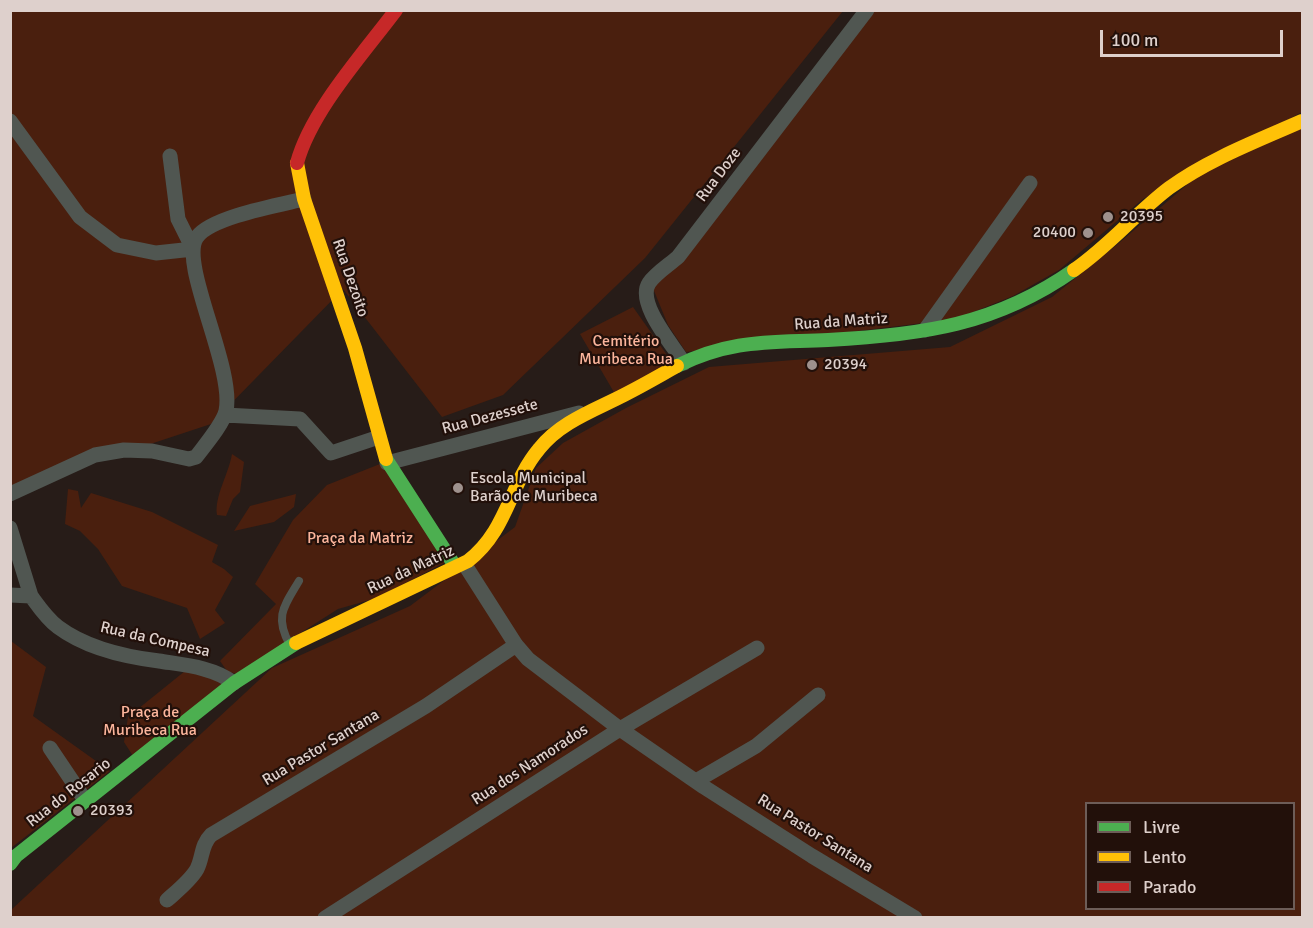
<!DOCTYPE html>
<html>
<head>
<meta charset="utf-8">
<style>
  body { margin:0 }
  #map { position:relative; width:1313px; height:928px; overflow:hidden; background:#271c18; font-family:Signika,sans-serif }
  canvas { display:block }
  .frame { position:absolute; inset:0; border:12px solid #ded0cc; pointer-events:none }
  .legend { position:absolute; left:1085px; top:802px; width:210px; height:108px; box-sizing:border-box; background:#22100a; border:2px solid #6d5d58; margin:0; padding:8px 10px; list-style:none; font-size:18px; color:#ded0cc }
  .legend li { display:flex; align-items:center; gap:12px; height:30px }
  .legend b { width:30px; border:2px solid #6d5d58 }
  .scale { position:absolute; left:1100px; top:30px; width:183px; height:27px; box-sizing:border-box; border:3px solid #ded0cc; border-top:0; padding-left:8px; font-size:18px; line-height:21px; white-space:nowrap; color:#ded0cc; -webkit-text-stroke:4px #22100a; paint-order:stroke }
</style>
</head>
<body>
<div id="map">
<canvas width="1313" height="928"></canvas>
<div class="frame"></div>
<ul class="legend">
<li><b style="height:8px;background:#4caf50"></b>Livre</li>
<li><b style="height:8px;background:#ffc107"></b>Lento</li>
<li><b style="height:8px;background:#c62828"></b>Parado</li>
</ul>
<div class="scale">100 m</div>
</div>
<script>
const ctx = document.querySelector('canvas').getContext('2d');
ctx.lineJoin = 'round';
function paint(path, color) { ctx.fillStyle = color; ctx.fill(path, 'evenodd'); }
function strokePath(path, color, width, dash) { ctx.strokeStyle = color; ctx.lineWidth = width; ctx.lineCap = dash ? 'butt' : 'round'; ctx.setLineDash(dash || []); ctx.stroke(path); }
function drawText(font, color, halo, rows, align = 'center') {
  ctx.font = font + ' Signika,sans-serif'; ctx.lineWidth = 4.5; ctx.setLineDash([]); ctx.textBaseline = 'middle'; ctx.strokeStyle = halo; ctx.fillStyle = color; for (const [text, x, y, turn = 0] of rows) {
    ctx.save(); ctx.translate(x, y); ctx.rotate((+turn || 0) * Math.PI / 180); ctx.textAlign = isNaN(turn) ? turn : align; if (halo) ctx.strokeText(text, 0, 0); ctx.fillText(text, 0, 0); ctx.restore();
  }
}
const green = new Path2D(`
  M 10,11 L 843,11 L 645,258 L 503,395 L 442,417 L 343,289 L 211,424 L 11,490 Z
  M 873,11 L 1302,11 L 1302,112 L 1143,199 L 1059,270 L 1013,296 L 956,319 L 686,352 L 668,325 L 650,281 Z
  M 1302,123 L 1302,917 L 11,918 L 11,910 L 272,668 L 410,606 L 515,527 L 536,468 L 563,443 L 626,408 L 709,367 L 950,347 L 1052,297 L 1119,243 L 1211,164 ZM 1086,804 L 1294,804 L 1294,908 L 1086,908 Z
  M 633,307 L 674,365 L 615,394 L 580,334 Z
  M 232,454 L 244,462 L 240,492 L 233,499 L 226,516 L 217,515 C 214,497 229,473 232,454 Z
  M 385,462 L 446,562 L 377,598 L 338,609 L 236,674 L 227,671 L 220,661 L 276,604 L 255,584 L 293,520 L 327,485 Z
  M 68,489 L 78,491 L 81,508 L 91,493 L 152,512 L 218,545 L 212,562 L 224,569 L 233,577 L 215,610 L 225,623 L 200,639 L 187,608 L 122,586 L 98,549 L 80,531 L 65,524 Z
  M 296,494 L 294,507 L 274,522 L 234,531 L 250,506 Z
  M 11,641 L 46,667 L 33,716 L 110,771 L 11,848 Z
  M 190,667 L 229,681 L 133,756 L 124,742 L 128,717 Z`);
const lane = new Path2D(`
  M 290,645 C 274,617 284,606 299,581`);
const street = new Path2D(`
  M 10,121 L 80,217 L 117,245 L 156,253 L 193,249
  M 170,156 L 178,219 L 193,249
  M 925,330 L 1030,183
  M 684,363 C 673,345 636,303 649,283 C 656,273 669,265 678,257 L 867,10
  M 225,415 L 300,419 L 331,453 L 379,437
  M 387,463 L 579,413
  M 10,494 L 95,455 L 124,450 L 152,451 L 189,459 L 196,457 C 205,445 223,424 226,411 C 235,368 178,262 197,237 C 211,217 279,205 304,199
  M 10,528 L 31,596
  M 465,565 L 516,645 L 528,659 L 620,729 L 704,787 L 812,856 L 915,918
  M 10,595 L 31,596 C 39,607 47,619 58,627 C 86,648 126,657 159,661 C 184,665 213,667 234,683
  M 50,748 L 85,800
  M 696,781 L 756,746 L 818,695
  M 167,900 C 177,891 190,881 197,869 C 203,857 201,845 211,835 L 426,706 L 516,645
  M 325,918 L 620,729 L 757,648`);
const fast = new Path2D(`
  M 677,366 C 732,339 769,343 828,340 C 922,335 996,325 1074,270
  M 386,459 L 455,566
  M 10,864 L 16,856 L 234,683 L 296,643`);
const slow = new Path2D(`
  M 297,163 L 304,199 L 355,348 L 386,459
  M 1074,270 C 1109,246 1136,213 1169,188 C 1209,159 1257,141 1302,121
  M 296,643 L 468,561 C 508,530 509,485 539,449 C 560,422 595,410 624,395 C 642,386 659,376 677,366`);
const jam = new Path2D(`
  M 297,163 C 311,111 363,54 396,10`);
const markers = [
  [1108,217,6,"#9e918d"],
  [1088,233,6,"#9e918d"],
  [812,365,6,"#9e918d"],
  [458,488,6,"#9e918d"],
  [78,811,6,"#9e918d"]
];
const streetNames = [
  ["Rua Doze",719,175,-53],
  ["Rua Dezoito",350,278,71],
  ["Rua da Matriz",841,322,-4],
  ["Rua Dezessete",490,417,-15],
  ["Rua da Matriz",411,570,-25],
  ["Rua da Compesa",155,640,13],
  ["Rua Pastor Santana",321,748,-31],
  ["Rua dos Namorados",530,765,-33],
  ["Rua do Rosario",69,793,-38],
  ["Rua Pastor Santana",815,834,32]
];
const poiNames = [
  ["20395",1120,217],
  ["20400",1076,233,"right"],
  ["20394",824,365],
  ["Escola Municipal",470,479],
  ["Barão de Muribeca",470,497],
  ["20393",90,811]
];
const parkNames = [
  ["Cemitério",626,342],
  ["Muribeca Rua",626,360],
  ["Praça da Matriz",360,539],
  ["Praça de",150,713],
  ["Muribeca Rua",150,731]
];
paint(green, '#4a1f0e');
strokePath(lane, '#505651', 8);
strokePath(street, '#505651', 15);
strokePath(fast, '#4caf50', 14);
strokePath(slow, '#ffc107', 14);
strokePath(jam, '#c62828', 14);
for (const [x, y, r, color] of markers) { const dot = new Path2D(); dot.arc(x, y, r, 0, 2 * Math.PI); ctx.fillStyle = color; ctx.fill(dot); strokePath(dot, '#22100a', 2); }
drawText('16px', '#ded0cc', '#22100a', streetNames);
drawText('16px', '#ded0cc', '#22100a', poiNames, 'left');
drawText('16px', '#fcb59c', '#22100a', parkNames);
</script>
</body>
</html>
